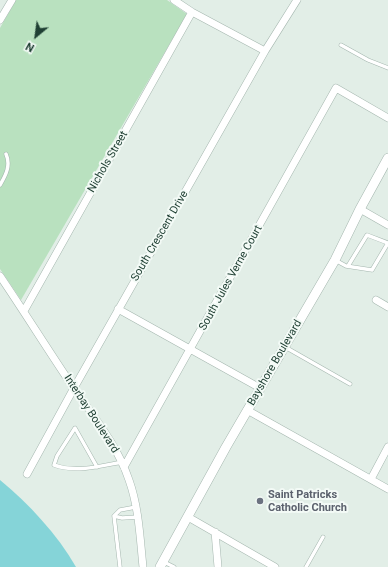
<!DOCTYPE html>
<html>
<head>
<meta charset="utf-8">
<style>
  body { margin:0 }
  #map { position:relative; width:388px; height:567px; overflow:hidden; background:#e2eee7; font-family:Roboto,sans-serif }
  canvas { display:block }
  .north { position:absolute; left:16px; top:16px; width:40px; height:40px; -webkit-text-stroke:3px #f3faf6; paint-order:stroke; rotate:209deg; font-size:11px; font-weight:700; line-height:16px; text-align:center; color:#204034 }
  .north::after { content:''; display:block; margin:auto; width:14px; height:18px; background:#204034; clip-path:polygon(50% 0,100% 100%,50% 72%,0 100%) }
</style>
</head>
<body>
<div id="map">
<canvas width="388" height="567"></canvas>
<div class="north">N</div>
</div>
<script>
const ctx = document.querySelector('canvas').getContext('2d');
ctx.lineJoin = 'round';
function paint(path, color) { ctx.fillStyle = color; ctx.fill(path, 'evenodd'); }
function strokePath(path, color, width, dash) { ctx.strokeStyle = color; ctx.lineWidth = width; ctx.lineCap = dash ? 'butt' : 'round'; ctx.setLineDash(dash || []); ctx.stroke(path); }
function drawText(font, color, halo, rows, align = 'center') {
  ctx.font = font + ' Roboto,sans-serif'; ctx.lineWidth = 4; ctx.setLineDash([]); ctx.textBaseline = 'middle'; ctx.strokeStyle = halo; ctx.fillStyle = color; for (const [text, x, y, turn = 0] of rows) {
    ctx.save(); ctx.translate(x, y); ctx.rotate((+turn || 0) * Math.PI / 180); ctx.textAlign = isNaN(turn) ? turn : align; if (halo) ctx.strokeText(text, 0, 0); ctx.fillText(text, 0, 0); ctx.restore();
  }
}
const green = new Path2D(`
  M 16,0 L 167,0 L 187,14 L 21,300 L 0,269 L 0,28 Z`);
const water = new Path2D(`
  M 0,480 C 29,504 57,534 76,567 L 0,567 Z`);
const service = new Path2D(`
  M 341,45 L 368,60 L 388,68
  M 0,185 C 6,175 11,165 6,154
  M 335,260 L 346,266 L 372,270 L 388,243
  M 348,266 L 367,235 L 388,243
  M 285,347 L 350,384
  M 97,467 L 75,428 L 57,456 L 54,465 C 75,473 101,466 122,462
  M 136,507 L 120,510 L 114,516 L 122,518 L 138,517
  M 114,516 L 120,567
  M 164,562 L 174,567
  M 306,567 L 323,537`);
const minor = new Path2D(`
  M 174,0 L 192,12 L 265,51
  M 0,20 L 12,0
  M 360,209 L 388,225
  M 0,276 C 25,313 48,350 73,387 C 94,417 117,445 129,480 C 139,508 140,538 143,567
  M 376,300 L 388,307
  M 118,309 L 260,388
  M 24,311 L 192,12
  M 247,410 L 388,489
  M 124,467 L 336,88 L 388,118
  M 27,474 L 74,388 L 265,51 L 297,0
  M 371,479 L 388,447
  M 188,517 L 275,567
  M 215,532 L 218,567`);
const tertiary = new Path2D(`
  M 160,567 L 226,447 L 335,260 L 360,209 L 388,158`);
const markers = [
  [260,501,4,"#6b7280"]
];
const streetNames = [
  ["Nichols Street",108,162,-60],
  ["South Crescent Drive",160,236,-60],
  ["South Jules Verne Court",231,278,-61],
  ["Bayshore Boulevard",275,363,-60],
  ["Interbay Boulevard",91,414,57]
];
const worshipNames = [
  ["Saint Patricks",268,495],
  ["Catholic Church",268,508]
];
paint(green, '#b9e1bf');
paint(water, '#85d4d8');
strokePath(service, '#a4b6ae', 4.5);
strokePath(minor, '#a4b6ae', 8);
strokePath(tertiary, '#a4b6ae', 10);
strokePath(service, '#fff', 3.5);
strokePath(minor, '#fff', 7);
strokePath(tertiary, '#fff', 9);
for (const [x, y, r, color] of markers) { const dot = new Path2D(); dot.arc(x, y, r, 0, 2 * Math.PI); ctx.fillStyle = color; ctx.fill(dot); strokePath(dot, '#f3faf6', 1.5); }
drawText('11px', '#204034', '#f3faf6', streetNames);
drawText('bold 11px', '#5b616d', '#f3faf6', worshipNames, 'left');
</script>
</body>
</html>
